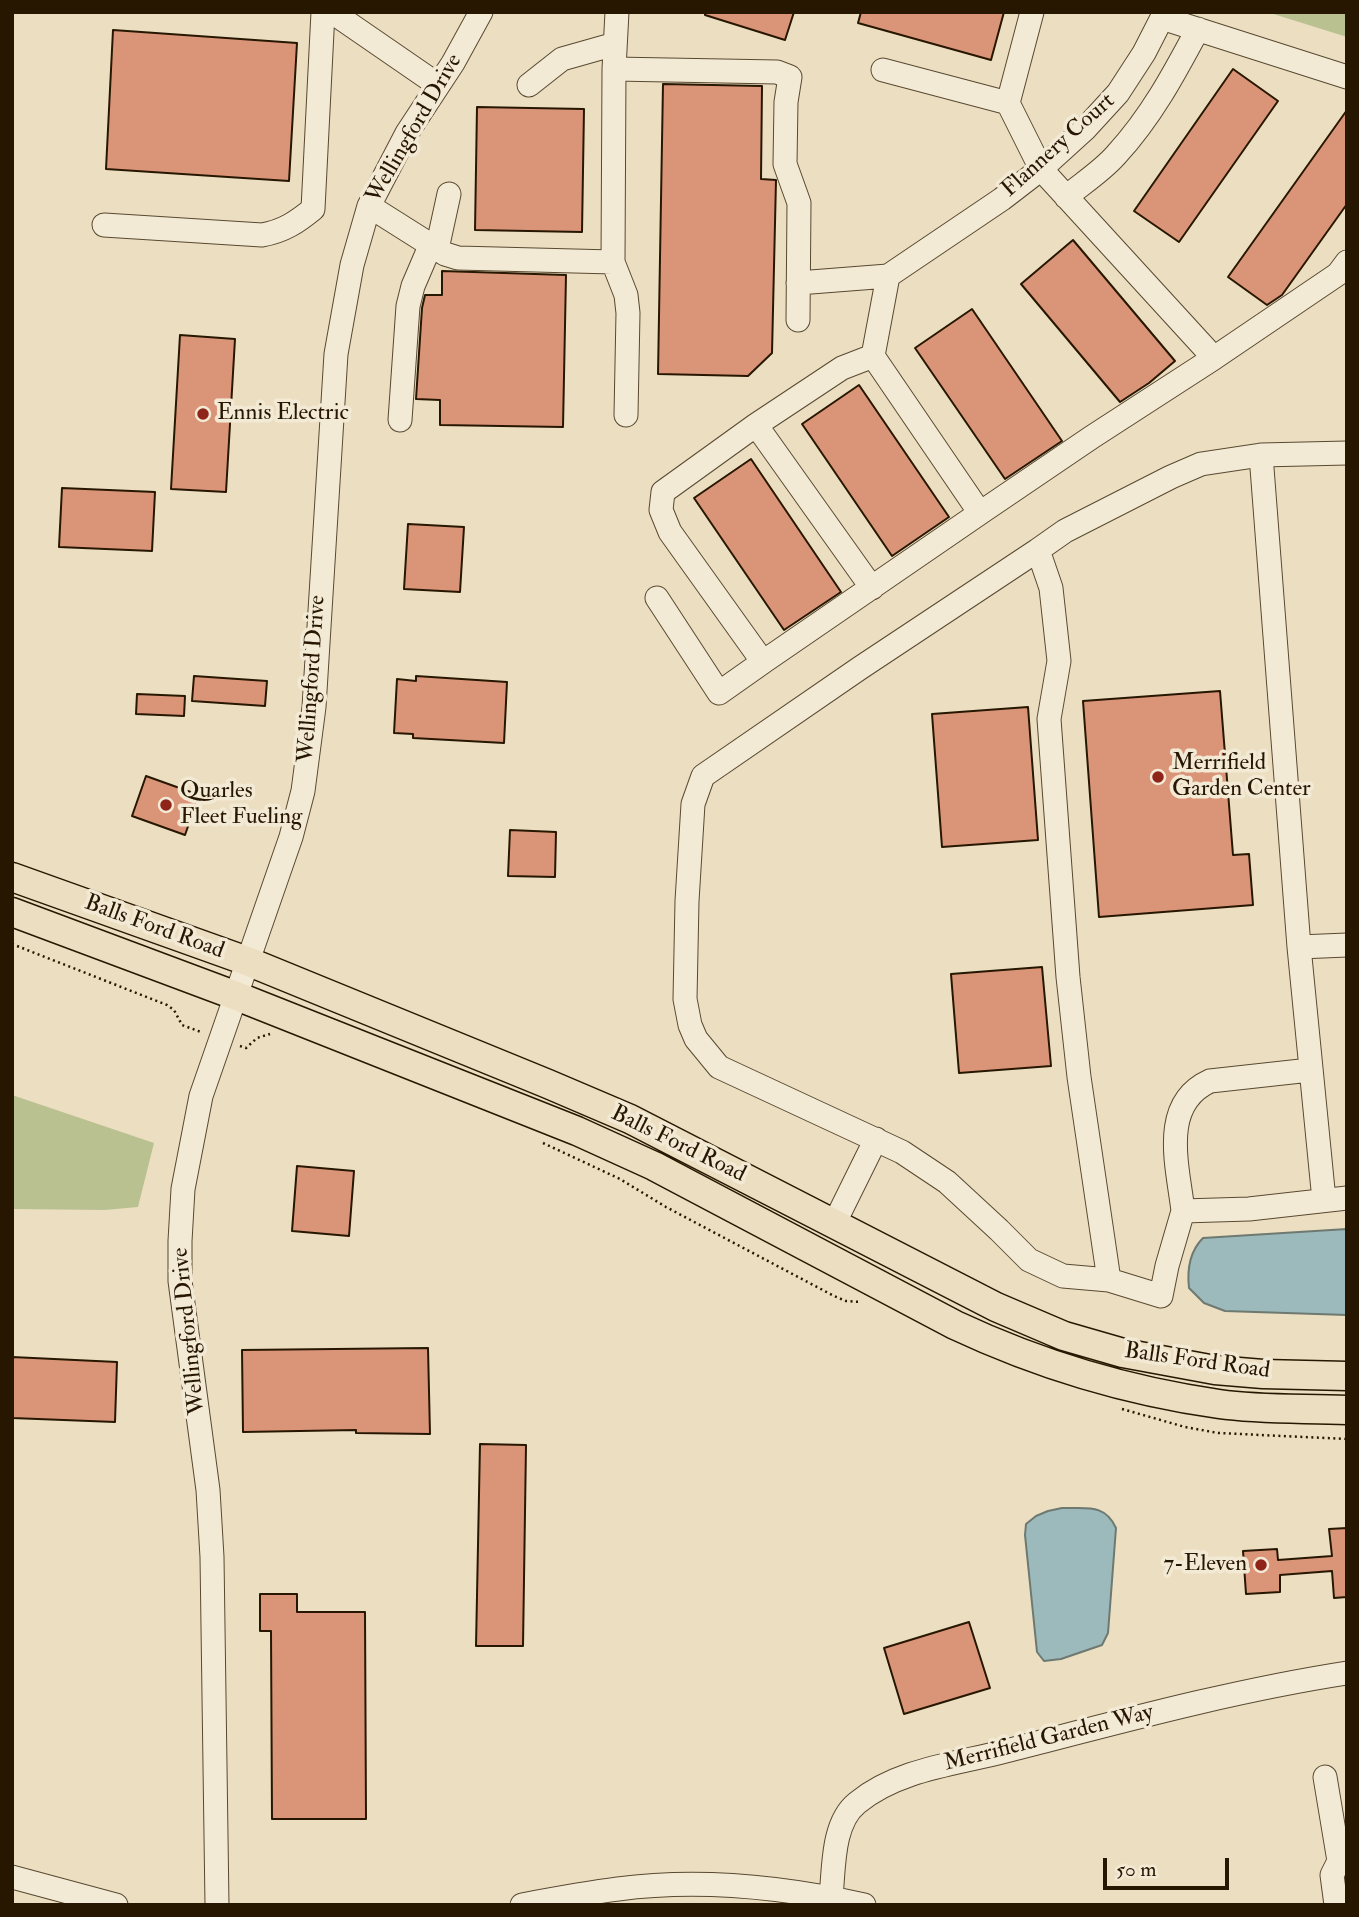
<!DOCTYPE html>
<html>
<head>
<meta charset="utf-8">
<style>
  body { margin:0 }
  #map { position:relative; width:1359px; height:1917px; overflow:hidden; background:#ecdec0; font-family:"IM FELL Double Pica",serif }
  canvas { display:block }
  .frame { position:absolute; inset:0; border:14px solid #271701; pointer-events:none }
  .scale { position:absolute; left:1103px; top:1858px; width:126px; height:32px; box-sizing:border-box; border:4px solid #271701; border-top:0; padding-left:9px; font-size:21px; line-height:24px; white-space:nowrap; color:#271701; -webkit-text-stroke:5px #f3ead6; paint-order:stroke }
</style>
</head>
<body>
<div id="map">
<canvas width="1359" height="1917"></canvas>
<div class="frame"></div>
<div class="scale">50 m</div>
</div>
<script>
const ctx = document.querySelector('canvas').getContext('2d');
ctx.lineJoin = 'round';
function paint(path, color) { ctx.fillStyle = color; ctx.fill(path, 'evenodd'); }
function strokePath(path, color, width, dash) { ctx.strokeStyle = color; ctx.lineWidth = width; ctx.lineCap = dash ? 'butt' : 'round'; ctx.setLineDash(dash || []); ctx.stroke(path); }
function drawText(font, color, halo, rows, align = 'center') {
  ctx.font = font + ' "IM FELL Double Pica",serif'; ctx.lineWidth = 7; ctx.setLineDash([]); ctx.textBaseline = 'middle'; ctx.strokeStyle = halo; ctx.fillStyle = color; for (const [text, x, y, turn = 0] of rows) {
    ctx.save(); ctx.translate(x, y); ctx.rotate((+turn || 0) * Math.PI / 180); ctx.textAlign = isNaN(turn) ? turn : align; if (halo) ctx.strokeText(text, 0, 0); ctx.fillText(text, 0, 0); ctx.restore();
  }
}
const green = new Path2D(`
  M 1267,12 L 1347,12 L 1347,37 Z
  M 12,1095 L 154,1143 L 138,1207 L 105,1210 L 12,1209 Z`);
const water = new Path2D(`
  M 1347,1229 L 1347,1315 L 1225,1311 L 1204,1303 L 1189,1288 C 1187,1270 1190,1251 1203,1238 Z
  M 1062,1508 C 1086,1509 1105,1503 1116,1528 L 1108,1633 L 1102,1645 L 1061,1659 L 1044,1661 L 1037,1652 L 1025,1535 L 1026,1524 L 1036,1516 L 1048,1511 Z`);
const building = new Path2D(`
  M 705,12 L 794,12 L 785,40 L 705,15 Z
  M 861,12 L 1004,12 L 991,60 L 858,23 Z
  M 113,30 L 297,43 L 289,181 L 106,169 Z
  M 1233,69 L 1278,101 L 1179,242 L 1134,211 Z
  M 663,84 L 762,86 L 761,179 L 776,180 L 772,353 L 748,376 L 658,374 Z
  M 477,107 L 584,109 L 582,232 L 475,230 Z
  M 1347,110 L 1347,204 L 1282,295 L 1267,305 L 1228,277 Z
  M 1073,240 L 1175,361 L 1149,383 L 1120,402 L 1021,284 Z
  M 442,271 L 566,275 L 563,427 L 440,425 L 440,400 L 416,399 L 422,308 L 425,295 L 442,295 Z
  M 972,309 L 1062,441 L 1005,479 L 915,348 Z
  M 180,335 L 235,339 L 226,492 L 171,489 Z
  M 859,385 L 949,517 L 892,556 L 802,424 Z
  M 751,459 L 841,592 L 784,630 L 694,498 Z
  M 62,488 L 155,492 L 152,551 L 59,547 Z
  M 408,524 L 464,527 L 460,592 L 404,589 Z
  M 194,676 L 267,681 L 265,706 L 192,701 Z
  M 416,676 L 507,682 L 504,743 L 413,738 L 413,734 L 394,733 L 397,679 L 416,681 Z
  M 1220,691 L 1233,855 L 1249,854 L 1253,905 L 1099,917 L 1083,701 Z
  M 137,694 L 185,696 L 184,716 L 136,714 Z
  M 1028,707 L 1038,840 L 942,847 L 932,714 Z
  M 146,776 L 199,795 L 185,835 L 132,816 Z
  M 510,830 L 556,832 L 555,877 L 508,876 Z
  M 1042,967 L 1051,1066 L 959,1073 L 951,974 Z
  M 297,1166 L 354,1171 L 349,1236 L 292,1231 Z
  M 428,1348 L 430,1434 L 356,1433 L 356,1430 L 243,1432 L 242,1350 Z
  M 12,1357 L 117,1362 L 115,1422 L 12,1418 Z
  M 480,1444 L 526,1445 L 523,1646 L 476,1646 Z
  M 1347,1528 L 1347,1597 L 1334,1598 L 1332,1571 L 1280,1575 L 1280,1592 L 1246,1594 L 1243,1551 L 1277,1549 L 1278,1560 L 1332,1556 L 1329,1529 Z
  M 260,1594 L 297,1594 L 297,1612 L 365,1612 L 366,1819 L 272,1819 L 271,1631 L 260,1631 Z
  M 969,1622 L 990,1688 L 904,1714 L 884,1648 Z`);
const path = new Path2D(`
  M 12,944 L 167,1005 L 174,1010 L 182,1025 L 201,1032
  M 240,1046 L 246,1048 L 257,1038 L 270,1034
  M 543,1143 L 620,1179 L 666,1207 L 834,1296 L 846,1301 L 861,1302
  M 1122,1409 L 1185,1427 L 1218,1433 L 1347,1439`);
const minor = new Path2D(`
  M 332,12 L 438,85
  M 1162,18 L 1347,77
  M 614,69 L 777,72 L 790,77 L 786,102 L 785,164 L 799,203 L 798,320
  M 883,70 L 1008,103 L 1041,169 L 1214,358 L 1338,274 L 1347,262
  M 529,85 L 562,59 L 615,44
  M 1008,103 L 1032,12
  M 1066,197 C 1083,183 1102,171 1116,155 C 1151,117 1174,74 1198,29
  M 369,206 L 445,254 L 458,258 L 613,262 L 614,69 L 617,12
  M 104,225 L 262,235 C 284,231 297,222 313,209 L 323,12
  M 437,249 L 449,194
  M 613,262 L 626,295 L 628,313 L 626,415
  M 888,276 L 873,356 L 980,513 L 1092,437 L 1214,358
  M 798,283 L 888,276 L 1002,199 L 1041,169 L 1085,129 L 1118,93 L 1144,53 L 1165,12
  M 400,420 L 408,306 L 413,286 L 431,244
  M 756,425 L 872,588
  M 1347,453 L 1261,455 L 1299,947 L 1347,945
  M 1038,550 L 860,668 L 703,776 L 693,804 L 687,901 L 685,999 L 690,1025 L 696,1039 L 719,1067 L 902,1152 L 947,1182 L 999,1230 L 1029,1260 L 1063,1276 L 1109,1280
  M 657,598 L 719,693 L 763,662 L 670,532 L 661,510 L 663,492 L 756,425 L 842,368 L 873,356
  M 763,662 L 980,513
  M 1299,947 L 1324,1200
  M 1310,1070 L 1210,1081 C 1159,1104 1178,1167 1183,1211 L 1249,1209 L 1347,1198
  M 1183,1211 L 1167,1266 L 1161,1296 L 1109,1280 L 1079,1077 L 1068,977 L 1049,719 L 1059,661 L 1051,588 L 1038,550 L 1065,531 L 1171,477 L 1201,464 L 1261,455
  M 834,1224 L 876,1139
  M 1325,1777 L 1339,1861 L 1332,1875 L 1336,1905
  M 12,1877 L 116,1905
  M 831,1897 C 834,1868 832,1823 857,1803 C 898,1769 957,1764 1006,1751 C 1119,1722 1231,1691 1347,1673
  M 217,1905 L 212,1557 L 208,1490 L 180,1281 L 180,1241 L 183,1189 L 201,1096 L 291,837 L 303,791 L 314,707 L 336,354 L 352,265 L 369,206 L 407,133 L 453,63 L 481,12
  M 522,1905 C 554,1899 586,1893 618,1889 C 700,1878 784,1887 864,1905`);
const major = new Path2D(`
  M 12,877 L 247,961 L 548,1084 L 630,1119 L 996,1307 L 1064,1336 L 1123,1353 L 1215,1370 L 1263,1374 L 1347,1376
  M 12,912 L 234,995 L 577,1131 L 654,1166 L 955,1325 C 1038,1364 1128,1391 1219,1404 C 1261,1410 1304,1408 1347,1410`);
const markers = [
  [203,414,7,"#8f2418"],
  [1158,777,7,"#8f2418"],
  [166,805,7,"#8f2418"],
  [1261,1565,7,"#8f2418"]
];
const streetNames = [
  ["Wellingford Drive",415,129,-60],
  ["Flannery Court",1059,146,-42],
  ["Wellingford Drive",313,679,-86],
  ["Balls Ford Road",154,928,20],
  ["Balls Ford Road",678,1145,26],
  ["Wellingford Drive",190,1331,-96],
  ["Balls Ford Road",1197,1362,8],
  ["Merrifield Garden Way",1049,1739,-14]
];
const poiNames = [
  ["Ennis Electric",217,414],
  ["Merrifield",1172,764],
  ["Garden Center",1172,790],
  ["Quarles",180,792],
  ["Fleet Fueling",180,818],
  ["7-Eleven",1247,1565,"right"]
];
paint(green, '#bac191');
paint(water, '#9cbabb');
strokePath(water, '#6d7971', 2);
paint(building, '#da9579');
strokePath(building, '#271701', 2);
strokePath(minor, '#584931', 25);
strokePath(major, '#271701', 31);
strokePath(path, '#271701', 2.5, [2, 3.5]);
strokePath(minor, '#f3ead6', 23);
strokePath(major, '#ecdec0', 28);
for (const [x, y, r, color] of markers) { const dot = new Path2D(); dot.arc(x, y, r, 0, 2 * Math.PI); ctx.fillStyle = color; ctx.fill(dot); strokePath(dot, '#f3ead6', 2.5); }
drawText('23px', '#271701', '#f3ead6', streetNames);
drawText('23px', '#271701', '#f3ead6', poiNames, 'left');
</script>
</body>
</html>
